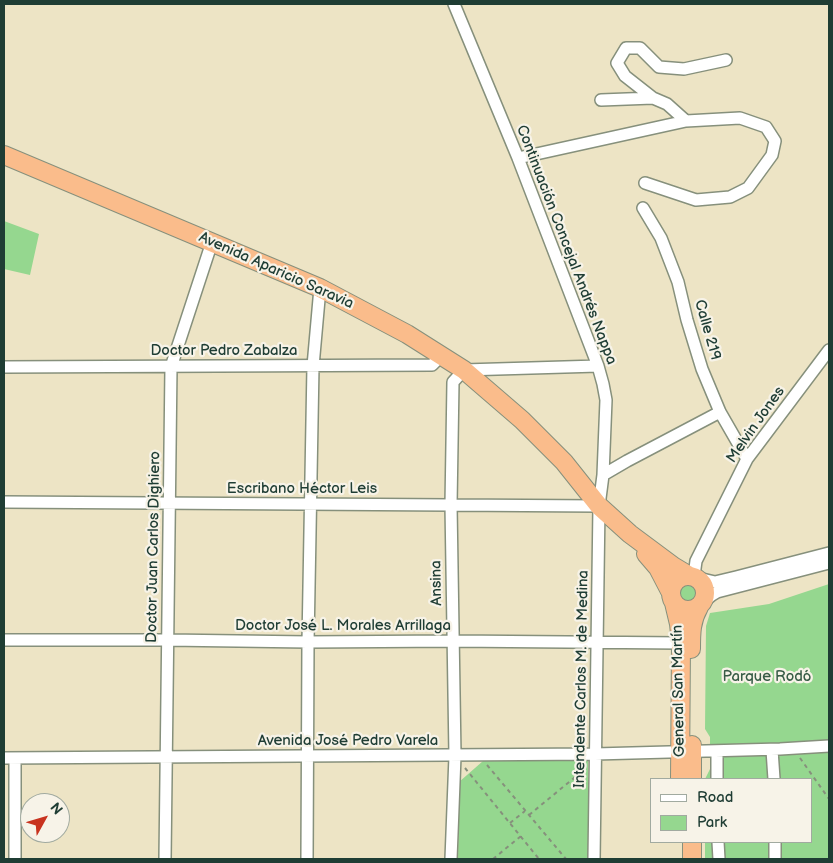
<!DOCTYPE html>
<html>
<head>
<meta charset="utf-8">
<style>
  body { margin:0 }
  #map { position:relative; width:833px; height:863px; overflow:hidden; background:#ede4c5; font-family:"Balsamiq Sans",sans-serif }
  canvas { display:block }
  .frame { position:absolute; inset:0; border:5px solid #1f3d34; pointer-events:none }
  .legend { position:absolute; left:650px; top:778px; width:162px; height:65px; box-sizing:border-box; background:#f7f3e8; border:1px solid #a1aaa0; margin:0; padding:6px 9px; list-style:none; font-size:15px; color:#1f3d34 }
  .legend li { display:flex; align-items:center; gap:10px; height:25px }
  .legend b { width:25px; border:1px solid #a1aaa0 }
  .north { position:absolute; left:20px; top:793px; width:50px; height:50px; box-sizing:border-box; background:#f7f3e8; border:1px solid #a1aaa0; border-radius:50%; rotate:51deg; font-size:14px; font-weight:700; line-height:20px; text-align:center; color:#1f3d34 }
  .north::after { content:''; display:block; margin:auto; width:18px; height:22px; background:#c8321e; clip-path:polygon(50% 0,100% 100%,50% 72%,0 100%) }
</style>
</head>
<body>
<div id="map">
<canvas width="833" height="863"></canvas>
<div class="frame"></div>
<ul class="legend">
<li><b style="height:6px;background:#fff"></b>Road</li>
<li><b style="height:14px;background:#95d78f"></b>Park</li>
</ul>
<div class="north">N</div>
</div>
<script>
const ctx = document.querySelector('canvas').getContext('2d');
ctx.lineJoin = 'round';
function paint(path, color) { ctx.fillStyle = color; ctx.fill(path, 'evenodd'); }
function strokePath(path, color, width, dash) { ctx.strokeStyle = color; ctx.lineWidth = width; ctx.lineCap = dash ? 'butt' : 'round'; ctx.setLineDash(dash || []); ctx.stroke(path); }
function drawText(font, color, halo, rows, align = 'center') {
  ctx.font = font + ' "Balsamiq Sans",sans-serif'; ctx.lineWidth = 4.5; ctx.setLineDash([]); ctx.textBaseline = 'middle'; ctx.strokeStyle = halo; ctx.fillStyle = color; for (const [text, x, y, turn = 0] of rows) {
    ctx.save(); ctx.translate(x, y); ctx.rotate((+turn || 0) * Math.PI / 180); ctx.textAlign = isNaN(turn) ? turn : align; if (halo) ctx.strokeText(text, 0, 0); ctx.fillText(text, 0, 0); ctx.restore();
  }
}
const green = new Path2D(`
  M 4,221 L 39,234 L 30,275 L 4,269 Z
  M678 593a11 11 0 1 1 22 0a11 11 0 1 1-22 0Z
  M 829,584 L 829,859 L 705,859 L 705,842 L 812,842 L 812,779 L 705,779 L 710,769 L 710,737 L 705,729 L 706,626 L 710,613 L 769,604 Z
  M 483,761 L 588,761 L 588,859 L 458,859 L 459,782 Z`);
const path = new Path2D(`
  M 800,758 L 829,799
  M 487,765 L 566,859
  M 465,768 L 539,859
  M 529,815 L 580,773 L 584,768
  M 510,823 L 525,811
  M 493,859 L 521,836`);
const minor = new Path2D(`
  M 454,4 L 518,158 L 598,366 L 603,384 L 606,400 L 603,475 L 599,506 L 594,859
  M 653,98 L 625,76 L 617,63 L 626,48 L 640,48 L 659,67 L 684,69 L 726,60
  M 601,100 L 653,98 L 667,104 L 686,121
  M 518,158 L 686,121 L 740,118 L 766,127 L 775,141 L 772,155 L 748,188 L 730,197 L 696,200 L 645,183
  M 643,208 L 661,238 L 678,282 L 687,320 L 702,369 L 720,412 L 747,459
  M 4,367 L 432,365 L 441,356
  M 603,475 L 627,461 L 720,412
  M 4,502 L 599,506
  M 694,576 L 696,561 L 747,459 L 829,350
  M 698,578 L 715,582 L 736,577 L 829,553
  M 702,603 L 712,595 L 717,592 L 829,563
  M 4,640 L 168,640 L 308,642 L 453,641 L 681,643
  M 772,750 L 774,779
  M 717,751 L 717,779
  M 4,758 L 595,754 L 780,749 L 829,746
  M 718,842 L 719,859
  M 15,859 L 15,758
  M 165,859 L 171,367 L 212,242
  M 307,859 L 308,642 L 313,366 L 320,288
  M 451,859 L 455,756 L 451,505 L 453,382 L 464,370 L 598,366
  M 775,859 L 775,842`);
const highway = new Path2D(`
  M 4,155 L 320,288 L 407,334 L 464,370 L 522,420 L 564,462 L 599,506 L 630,534 L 673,566 L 688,575
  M 646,554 L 658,568 L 671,593
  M671 593a17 17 0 1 1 34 0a17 17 0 1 1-34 0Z
  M 674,603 L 679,624 L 681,643 L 680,779
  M 691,649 C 691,633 691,621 699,607
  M 692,745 L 692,779
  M 692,859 L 692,842`);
const streetNames = [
  ["Continuación Concejal Andrés Nappa",566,245,69],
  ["Avenida Aparicio Saravia",276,271,24],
  ["Calle 219",707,330,74],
  ["Doctor Pedro Zabalza",224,351],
  ["Melvin Jones",756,425,-55],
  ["Escribano Héctor Leis",302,489],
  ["Doctor Juan Carlos Dighiero",154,547,-89],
  ["Ansina",437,583,-91],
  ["Doctor José L. Morales Arrillaga",343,626],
  ["Intendente Carlos M. de Medina",582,679,-89],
  ["General San Martín",679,691,-91],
  ["Avenida José Pedro Varela",348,741]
];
const parkNames = [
  ["Parque Rodó",767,677]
];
paint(green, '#95d78f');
strokePath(minor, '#86907c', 14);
strokePath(highway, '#86907c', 20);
strokePath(path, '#86907c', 2, [4, 4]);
strokePath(minor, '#fff', 11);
strokePath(highway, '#fabc8b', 18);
drawText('15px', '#1f3d34', '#f7f3e8', streetNames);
drawText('15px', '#375c46', '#f7f3e8', parkNames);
</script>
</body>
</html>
